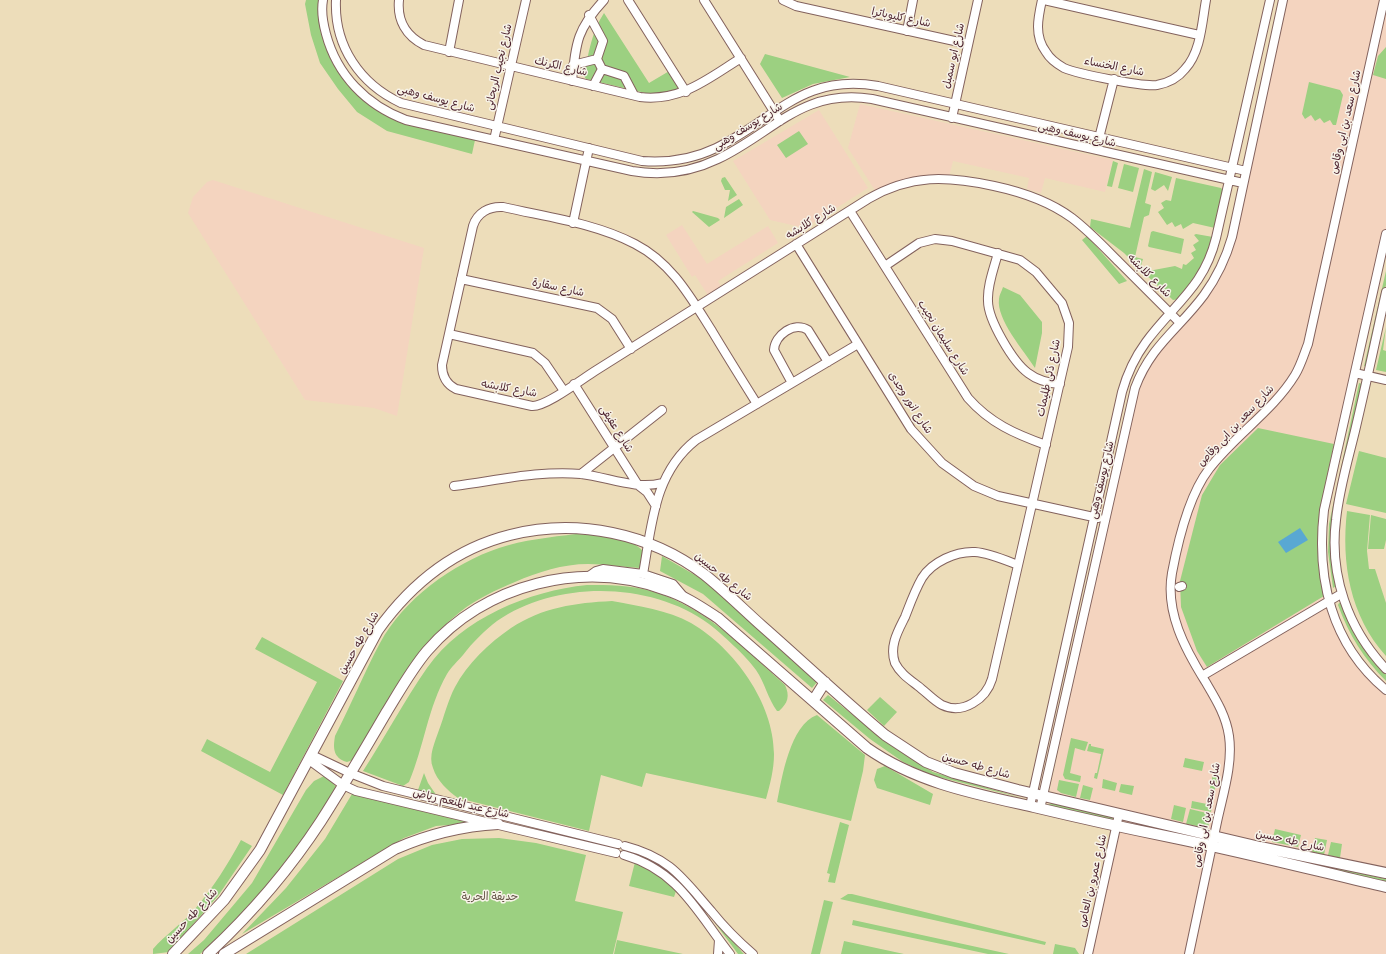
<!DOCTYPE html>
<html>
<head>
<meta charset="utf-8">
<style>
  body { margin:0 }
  canvas { display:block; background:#edddba }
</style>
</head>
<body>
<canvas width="1386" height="954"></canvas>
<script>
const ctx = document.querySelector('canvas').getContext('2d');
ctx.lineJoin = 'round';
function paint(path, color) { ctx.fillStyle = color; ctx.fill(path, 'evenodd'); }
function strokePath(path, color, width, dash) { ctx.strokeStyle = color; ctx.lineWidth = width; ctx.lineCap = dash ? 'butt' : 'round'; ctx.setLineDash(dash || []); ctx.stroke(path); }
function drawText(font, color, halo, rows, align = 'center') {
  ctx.font = font + ' "Balsamiq Sans","Playpen Sans Arabic",sans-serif'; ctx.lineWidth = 3; ctx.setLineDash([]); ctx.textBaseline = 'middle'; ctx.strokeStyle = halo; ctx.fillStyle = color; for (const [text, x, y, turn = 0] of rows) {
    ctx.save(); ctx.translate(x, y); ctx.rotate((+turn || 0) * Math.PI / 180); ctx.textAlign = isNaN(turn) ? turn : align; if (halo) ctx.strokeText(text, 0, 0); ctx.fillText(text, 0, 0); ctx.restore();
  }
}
const built = new Path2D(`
  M 1288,0 L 1386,0 L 1386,230 L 1320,536 L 1336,625 L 1357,666 L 1386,696 L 1386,872 L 1214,835 L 1050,791 L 1135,396 L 1151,362 L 1212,288 L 1245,188 Z
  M 860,104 L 1113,160 L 1105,192 L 1045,178 L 1041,193 L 1027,189 L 1029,178 L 953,161 L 949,177 L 876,192 L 848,148 Z
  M 819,110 L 868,188 L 805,228 L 770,220 L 733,161 Z
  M 213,180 L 424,248 L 397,416 L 374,408 L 305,400 L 188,213 L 193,197 L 207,182 Z
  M 682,225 L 707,264 L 768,226 L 778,243 L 718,281 L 722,289 L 709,297 L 695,275 L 692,277 L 666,235 Z
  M 1120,818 L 1386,879 L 1386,954 L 1091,954 Z`);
const green = new Path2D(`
  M 306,0 L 324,0 L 323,10 L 334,54 L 358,92 L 402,121 L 422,128 L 475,140 L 472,154 L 387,131 L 357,112 L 338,89 L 320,63 L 311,35 L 305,4 Z
  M 604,13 L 649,83 L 671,70 L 680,87 L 677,93 L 658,96 L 586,79 L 584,76 C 588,54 592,31 604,13 Z
  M 1386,47 L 1386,79 L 1373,75 L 1378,56 Z
  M 765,54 L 850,77 L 813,84 L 782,98 L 760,64 Z
  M 1309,82 L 1340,90 L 1343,95 L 1336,125 L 1333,125 L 1330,120 L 1324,123 L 1320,118 L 1315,121 L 1311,115 L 1305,119 L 1302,114 Z
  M 799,131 L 808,144 L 786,158 L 777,145 Z
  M 1113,161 L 1118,163 L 1112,187 L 1107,186 Z
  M 1124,164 L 1139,168 L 1133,192 L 1118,188 Z
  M 1144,169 L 1152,172 L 1145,203 L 1151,205 L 1149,215 L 1144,217 L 1135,257 L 1143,259 L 1140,269 L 1124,253 L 1090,227 L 1091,219 L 1130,228 Z
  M 1155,172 L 1172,177 L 1168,191 L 1164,185 L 1155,191 L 1151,189 Z
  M 725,177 L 737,195 L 728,201 L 730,190 L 725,190 L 721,181 L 722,178 Z
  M 1176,178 L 1221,188 L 1225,192 L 1215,228 L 1193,223 L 1183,229 L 1181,224 L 1175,227 L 1172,222 L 1167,225 L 1158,212 L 1164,208 L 1161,203 L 1166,200 L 1171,201 Z
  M 739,199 L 743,205 L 724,218 L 726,207 Z
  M 693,211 L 718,218 L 720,220 L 709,227 L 692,212 Z
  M 1153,231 L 1184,239 L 1181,254 L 1149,247 L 1148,246 L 1151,232 Z
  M 1196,234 L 1213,237 L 1203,268 L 1180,299 L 1173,300 L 1143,272 L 1175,266 L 1182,269 L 1183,264 L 1186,265 L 1194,258 L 1191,253 L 1196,250 L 1193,245 L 1199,241 L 1194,235 Z
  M 1087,236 L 1127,281 L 1119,284 L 1082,240 Z
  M 1386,271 L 1386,285 L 1366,367 L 1364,366 Z
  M 1003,287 L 1020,295 L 1042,322 L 1042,333 L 1035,368 C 1024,351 996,319 999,299 C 999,295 1002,291 1003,287 Z
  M 1386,327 L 1383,350 L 1386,351 L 1386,372 L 1376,370 Z
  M 1359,383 L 1362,384 L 1332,522 L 1332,567 L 1336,586 L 1333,588 L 1328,552 L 1329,524 Z
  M 1258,428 L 1334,444 C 1323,495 1310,544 1324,596 L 1207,667 L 1197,651 L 1181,607 L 1180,581 L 1202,495 L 1220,465 Z
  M 1359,451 L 1386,458 L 1386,513 L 1346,504 Z
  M 1347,511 L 1370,515 L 1367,551 L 1369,569 L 1375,569 L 1386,603 L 1386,656 C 1350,616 1341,563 1347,511 Z
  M 1371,515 L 1386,519 L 1386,540 L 1384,549 L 1368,549 Z
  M 576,534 C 598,536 627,534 643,551 L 642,563 L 640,568 C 623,567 605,564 588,564 C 563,564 538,572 515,582 C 496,590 476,599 460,612 C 413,649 386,703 358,754 L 353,760 L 347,762 C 333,758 333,748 335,736 C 351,705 364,673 380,643 C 404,599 452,564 499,548 C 523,540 551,537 576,534 Z
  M 662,556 L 707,582 L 818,681 L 812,688 L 703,594 L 660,571 Z
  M 587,585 C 608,585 630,585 651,591 C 706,607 744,648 785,685 C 790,696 788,703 779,711 L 777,711 C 768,699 765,683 756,670 C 747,657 722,634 709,624 C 651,581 556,580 497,621 C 484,631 473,642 463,655 C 458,661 451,667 447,674 C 428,707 424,747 409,782 L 403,786 L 363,771 C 385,737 404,701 427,668 C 462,618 529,591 587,585 Z
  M 612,601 C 638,606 668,610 691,623 C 734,648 774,703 774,754 C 774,770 770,784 766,799 L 646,773 L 642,787 L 601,775 L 589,831 L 458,798 C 448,791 437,781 433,768 C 428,756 435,742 439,730 C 444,717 448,700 455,687 C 467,664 489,643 511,628 C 543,607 575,603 612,601 Z
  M 1339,603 L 1342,603 C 1353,633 1363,652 1386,674 L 1386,681 C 1364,659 1349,635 1338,605 Z
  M 262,637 L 343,681 L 283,795 L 201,751 L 207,739 L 270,772 L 317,682 L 255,649 Z
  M 828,695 L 884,740 L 933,772 L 1022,798 L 931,775 L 903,762 L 870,739 L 823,700 Z
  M 880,697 L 897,712 L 884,726 L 867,710 Z
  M 817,715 L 865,755 L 863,771 L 851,821 L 777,802 C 782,777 790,725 817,715 Z
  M 1071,738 L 1088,742 L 1085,751 L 1075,748 L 1070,773 L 1081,776 L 1080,782 L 1065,779 L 1063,775 Z
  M 1089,744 L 1091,744 L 1091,746 L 1104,749 L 1097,779 L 1094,778 L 1095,773 L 1097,773 L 1101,754 L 1087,751 Z
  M 1185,758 L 1204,762 L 1202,771 L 1183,767 Z
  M 885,766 L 933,794 L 930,805 L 877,788 L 874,780 L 877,769 Z
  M 424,773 L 428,783 L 437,796 L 421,792 L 418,790 Z
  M 1213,774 L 1218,775 L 1212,803 L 1207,802 Z
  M 326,775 L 337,788 L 281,873 L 225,932 L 200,954 L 188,954 L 204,940 L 252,883 L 306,790 L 314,781 Z
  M 1103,779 L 1117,783 L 1115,791 L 1102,788 Z
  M 1059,780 L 1079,784 L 1076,797 L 1061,793 L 1057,790 Z
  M 1121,784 L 1134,786 L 1132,795 L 1119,792 Z
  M 1083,785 L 1093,788 L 1090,800 L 1080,798 Z
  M 352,794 L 383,800 L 473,823 L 436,826 L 404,838 L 242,934 L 286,888 L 325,839 Z
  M 1192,801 L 1212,805 L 1211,812 L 1191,808 Z
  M 1052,803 L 1114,818 L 1115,821 L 1051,808 L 1048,805 Z
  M 1174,805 L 1186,808 L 1183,822 L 1171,819 Z
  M 1190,809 L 1211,814 L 1208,828 L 1186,824 Z
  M 840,822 L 849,825 L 835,883 L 828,882 L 830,874 L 827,873 Z
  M 1275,829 L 1301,835 L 1298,847 L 1272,842 Z
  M 499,838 L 536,843 L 586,855 L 575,901 L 623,912 L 613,954 L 246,954 L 398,859 L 432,845 L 462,839 Z
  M 1315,838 L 1327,840 L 1324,855 L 1312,852 Z
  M 241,840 L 252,846 L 218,896 L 169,952 L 153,954 L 153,949 C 165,935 183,923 195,909 C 213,888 228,864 241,840 Z
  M 1331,842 L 1342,844 L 1340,858 L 1328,855 Z
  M 1220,843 L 1386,879 L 1386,883 Z
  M 635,862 L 644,864 L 677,888 L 674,897 L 629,886 Z
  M 848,894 L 852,894 L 1046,942 L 1045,945 L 840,899 Z
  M 824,900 L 833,902 L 820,954 L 811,954 Z
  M 853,920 L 1009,954 L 988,954 L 852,925 Z
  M 717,921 L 742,952 L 744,954 L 738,954 L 715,923 Z
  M 617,940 L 683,954 L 614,954 Z
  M 844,941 L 904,954 L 841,954 Z
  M 1055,944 L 1075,948 L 1079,954 L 1053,954 Z`);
const water = new Path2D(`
  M 1300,528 L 1308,540 L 1286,553 L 1278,542 Z`);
const minor = new Path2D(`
  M 323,0 C 321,11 323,23 326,34 C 337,75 366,105 406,120 L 632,171 C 661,176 691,172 718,159 C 773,133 802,88 872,99 L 1243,183
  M 336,0 C 334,46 360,84 401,103 L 642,161 C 668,163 693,159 716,148 C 776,119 802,73 878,86 L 1246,171
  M 399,0 C 397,20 406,36 424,45 L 640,97 C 681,102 709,78 741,58
  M 628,0 L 686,92
  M 704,0 L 780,121
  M 783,0 L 796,6 L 968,44
  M 1042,0 C 1038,18 1034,36 1046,52 C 1050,59 1057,64 1064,68 C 1078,74 1143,87 1157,85 C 1168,83 1178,78 1185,69 C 1201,52 1202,22 1206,0
  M 1044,0 L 1199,35
  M 589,15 L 603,41 L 597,59 L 602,69 L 624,76 L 634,95
  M 907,31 L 913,0
  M 449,52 L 459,0
  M 573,65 L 597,59
  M 572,81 C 576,42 577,29 604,0
  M 593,86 L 602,69
  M 952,118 L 978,0
  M 1099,138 L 1114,79
  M 494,140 L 526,0
  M 850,211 L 968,398 C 990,423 1015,434 1046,445
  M 573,223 L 589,148
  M 1386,234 L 1324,510 C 1316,578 1331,644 1386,690
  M 796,244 L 911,429 L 942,463 L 974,486 L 998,496 L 1098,518
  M 998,253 C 994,268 987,286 988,301 C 988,320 1013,362 1028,373 C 1037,380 1048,383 1060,384
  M 885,266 L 919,243 L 935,239 L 952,241 L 1020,260 L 1036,272 L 1062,303 L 1069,323 L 1068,347 L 992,679 C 986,699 963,715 942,705 C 934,701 926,692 918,686 C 909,679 900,673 895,663 C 889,646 898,631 905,617 C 910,604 915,590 922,578 C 932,562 956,551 975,552 C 989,553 1005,560 1018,565
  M 461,279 L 597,308 L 612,319 L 631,349
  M 1386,292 C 1376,338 1366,385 1355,431 C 1348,460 1339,490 1336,520 C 1329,575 1348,629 1386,669
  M 449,334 L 533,353 L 545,363 L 564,391
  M 1355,373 L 1386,380
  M 792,383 L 774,350 C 775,335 794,321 808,330 L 828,362
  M 574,384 L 638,485 L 647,492 L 656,506
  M 757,404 C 742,380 727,356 712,331 C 691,298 672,263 635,244 C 595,223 546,217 503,207 C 489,206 477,213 473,226 L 442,365 C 442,376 446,384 456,389 L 532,406 C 546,407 582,379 595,371 C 686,314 777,257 868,199 C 911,174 947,176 994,186 C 1022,192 1049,201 1072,218 C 1089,231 1104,247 1119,262 C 1139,282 1159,302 1179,322
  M 581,474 L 662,410
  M 454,486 C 495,481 540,470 581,474 C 608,477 635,490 662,483
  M 643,574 C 652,524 654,473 696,440 L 858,344
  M 589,576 L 596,571 L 603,569 L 643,574 L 673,584 L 684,597
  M 1179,587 L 1182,586
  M 1202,676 L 1341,594
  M 312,755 L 350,773 L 383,786 L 618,844
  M 309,760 L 343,785 L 356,791 L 616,853
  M 1030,806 L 1122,392 C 1127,374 1135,357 1146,342 C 1174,304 1204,287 1216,238 L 1270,0
  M 1040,809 L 1135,388 C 1151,345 1179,329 1204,295 C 1217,277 1226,258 1232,237 L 1283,0
  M 625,846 C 671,858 683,879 712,912 C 724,927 738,941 753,954
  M 624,855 C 679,871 697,912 730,954
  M 718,954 L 719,940
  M 1088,954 L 1119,814
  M 1189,954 C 1198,910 1208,866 1217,822 C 1223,794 1233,764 1229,736 C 1226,715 1215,698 1205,681 C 1185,649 1165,612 1172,573 C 1178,541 1189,495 1209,469 C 1235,435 1273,411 1295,375 C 1301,365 1304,354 1308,344 L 1384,0`);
const major = new Path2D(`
  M 813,701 L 825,682
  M 173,954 L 224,900 L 260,850 L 378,630 C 411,584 454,549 510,535 C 577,518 650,533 705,575 C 725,591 743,609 762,626 C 803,662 843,700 885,735 L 926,762 L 954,773 L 1018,790 L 1260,847 L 1386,873
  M 208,954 C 251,914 289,870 321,821 C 344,785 365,749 386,713 C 399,692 411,670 427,651 C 485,584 582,559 666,590 C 685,596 701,607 718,618 L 867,748 C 917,783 976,794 1034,807 C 1080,818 1125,828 1170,837 C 1243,852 1314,870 1386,887
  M 224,954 L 395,849 C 429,834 462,826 498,824`);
const streetNames = [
  ["شارع كليوباترا",901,18,12],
  ["شارع ابو سمبل",954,56,-77],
  ["شارع نجيب الريحانى",499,67,-77],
  ["شارع الكرنك",561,67,13],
  ["شارع الخنساء",1114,67,11],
  ["شارع يوسف وهبى",436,99,15],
  ["شارع سعد بن ابى وقاص",1346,122,-77],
  ["شارع يوسف وهبى",748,127,-32],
  ["شارع يوسف وهبى",1077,135,13],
  ["شارع كلابشه",811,222,-32],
  ["شارع كلابشه",1149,276,45],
  ["شارع سقارة",558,288,12],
  ["شارع سليمان نجيب",943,338,58],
  ["شارع ذكى طليمات",1049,378,-78],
  ["شارع كلابشه",509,389,10],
  ["شارع انور وجدى",910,403,57],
  ["شارع سعد بن ابى وقاص",1236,426,-47],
  ["شارع عفيفى",616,429,58],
  ["شارع يوسف وهبى",1102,480,-77],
  ["شارع طه حسين",723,577,39],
  ["شارع طه حسين",359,643,-60],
  ["شارع طه حسين",976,766,16],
  ["شارع عبد المنعم رياض",461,804,13],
  ["شارع سعد بن ابى وقاص",1207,815,-79],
  ["شارع طه حسين",1290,841,12],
  ["شارع عمرو بن العاص",1093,881,-77],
  ["شارع طه حسين",192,916,-47]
];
const parkNames = [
  ["حديقة الحرية",490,897]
];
paint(built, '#f4d4bf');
paint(green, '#9cd081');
paint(water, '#59a8d3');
strokePath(minor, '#83625d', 10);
strokePath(major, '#83625d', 12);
strokePath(minor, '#fff', 8);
strokePath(major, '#fff', 10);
drawText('11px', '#4a1f2b', '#f7f3e8', streetNames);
drawText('11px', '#635445', '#f7f3e8', parkNames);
</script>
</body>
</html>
